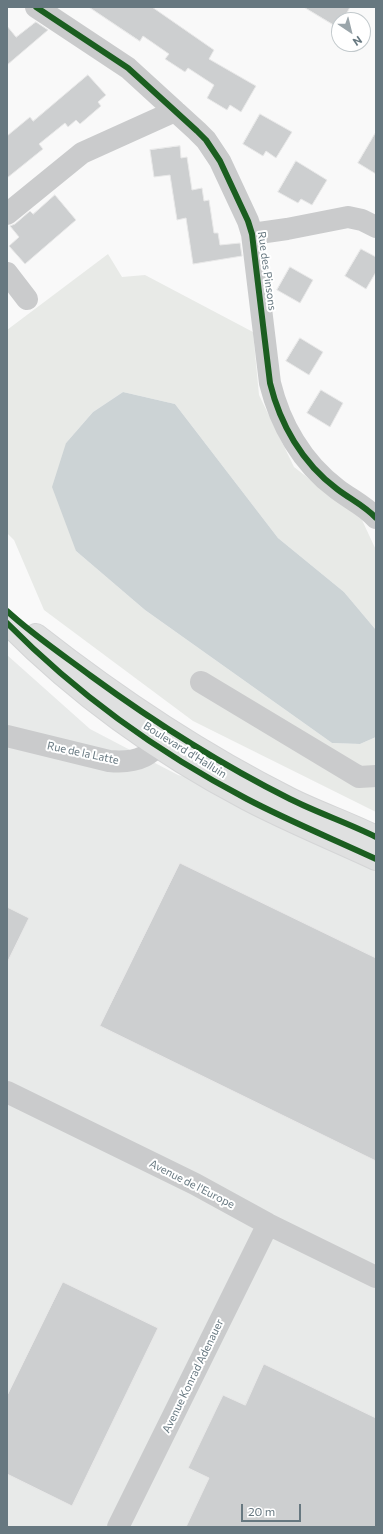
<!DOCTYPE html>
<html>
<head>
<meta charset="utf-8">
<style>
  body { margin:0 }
  #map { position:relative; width:383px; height:1534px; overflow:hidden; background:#f9f9f9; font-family:Commissioner,sans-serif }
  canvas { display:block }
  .frame { position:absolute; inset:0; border:8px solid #677880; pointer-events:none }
  .north { position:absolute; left:331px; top:12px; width:40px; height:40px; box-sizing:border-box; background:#fff; border:1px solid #c2c9cc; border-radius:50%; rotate:145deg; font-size:11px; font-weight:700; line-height:16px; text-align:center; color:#677880 }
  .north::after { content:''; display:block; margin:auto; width:14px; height:18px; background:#9aa5aa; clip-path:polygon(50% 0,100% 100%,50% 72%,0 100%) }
  .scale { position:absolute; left:241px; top:1504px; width:60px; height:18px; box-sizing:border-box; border:2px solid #677880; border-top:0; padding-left:5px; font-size:12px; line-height:14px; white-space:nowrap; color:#677880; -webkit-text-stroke:3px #fff; paint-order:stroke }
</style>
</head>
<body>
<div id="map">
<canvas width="383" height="1534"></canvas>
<div class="frame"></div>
<div class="north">N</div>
<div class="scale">20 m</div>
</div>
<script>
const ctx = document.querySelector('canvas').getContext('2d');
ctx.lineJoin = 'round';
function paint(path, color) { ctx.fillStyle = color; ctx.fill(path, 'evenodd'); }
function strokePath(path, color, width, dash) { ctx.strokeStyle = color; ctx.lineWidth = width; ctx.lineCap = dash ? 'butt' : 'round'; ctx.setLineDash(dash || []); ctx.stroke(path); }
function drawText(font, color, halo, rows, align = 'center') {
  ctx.font = font + ' Commissioner,sans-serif'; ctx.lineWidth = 4; ctx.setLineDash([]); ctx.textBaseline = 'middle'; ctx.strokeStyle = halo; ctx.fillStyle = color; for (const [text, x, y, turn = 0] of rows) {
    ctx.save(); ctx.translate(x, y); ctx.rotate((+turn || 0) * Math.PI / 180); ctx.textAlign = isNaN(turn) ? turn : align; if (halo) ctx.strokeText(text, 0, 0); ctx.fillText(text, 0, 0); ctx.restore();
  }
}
const built = new Path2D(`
  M 7,655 L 90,729 L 178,775 L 376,824 L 376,1527 L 7,1527 Z`);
const green = new Path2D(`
  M 108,254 L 122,277 L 145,275 L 253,332 L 259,395 L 294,467 L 362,520 L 376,550 L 376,630 L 344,592 L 278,538 L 175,404 L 123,392 L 93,412 L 66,443 L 76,551 L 145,610 L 332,743 L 360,744 L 376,737 L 376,812 L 193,721 L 44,610 L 14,540 L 7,533 L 7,330 Z`);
const water = new Path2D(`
  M 123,392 L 175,404 L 278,538 L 344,592 L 376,630 L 376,737 L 360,744 L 332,743 L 145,610 L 76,551 L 52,487 L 66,443 L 93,412 Z`);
const building = new Path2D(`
  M 89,7 L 152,7 L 214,50 L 209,59 L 256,86 L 241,112 L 230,105 L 227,110 L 207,98 L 214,85 L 188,68 L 185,72 L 165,59 L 169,54 L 143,36 L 140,41 Z
  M 304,7 L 350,7 L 343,20 L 339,20 L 339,28 Z
  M 36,22 L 48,30 L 7,65 L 7,26 L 16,37 Z
  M 88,75 L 106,95 L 98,102 L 101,106 L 80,124 L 76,120 L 68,127 L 65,123 L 39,144 L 43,149 L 7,178 L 7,136 L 30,117 L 33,121 Z
  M 260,114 L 292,132 L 276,158 L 266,151 L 263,156 L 243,144 Z
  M 376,132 L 376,174 L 358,163 Z
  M 180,146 L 181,158 L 187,157 L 192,190 L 202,188 L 204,201 L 209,200 L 214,233 L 218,233 L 220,245 L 240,243 L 242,256 L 193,264 L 186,218 L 177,220 L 170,175 L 154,177 L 150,150 Z
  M 296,161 L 327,180 L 312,205 L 301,199 L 298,203 L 278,192 Z
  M 55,195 L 76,220 L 25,264 L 9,246 L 19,237 L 10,226 L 15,224 L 30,211 L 33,214 Z
  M 361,249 L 376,257 L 376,272 L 366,289 L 345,276 Z
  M 290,267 L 313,280 L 300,303 L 277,290 Z
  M 300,338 L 323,352 L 309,375 L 286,361 Z
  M 321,390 L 343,403 L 330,427 L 307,413 Z
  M 180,863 L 376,958 L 376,1161 L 100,1026 Z
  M 7,907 L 29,918 L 7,963 Z
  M 63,1282 L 158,1328 L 72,1506 L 7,1474 L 7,1396 Z
  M 264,1364 L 376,1418 L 376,1527 L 186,1527 L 209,1478 L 188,1468 L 223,1395 L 245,1405 Z`);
const minor = new Path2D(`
  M 36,7 L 128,68 L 197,131 L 206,140 L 220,161 L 248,221 L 252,234 L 270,383 C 280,424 302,463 337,489 C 350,499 365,506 376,518
  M 7,214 L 82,153 L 175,111
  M 252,234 L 287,229 L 348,217 L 362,220 L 376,227
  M 7,273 L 27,299
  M 201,682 L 359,777 L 376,776
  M 7,736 L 109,761 C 140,764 150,755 171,734
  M 7,1092 L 195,1184 L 268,1224 L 376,1277
  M 118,1527 L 268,1224`);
const major = new Path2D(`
  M 7,623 C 77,694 159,753 247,799 C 289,821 333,839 376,859
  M 36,635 C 115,697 200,754 290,799 C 318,813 348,823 376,837`);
const cycleway = new Path2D(`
  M 36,7 L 128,68 L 197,131 L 206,140 L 220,161 L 248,221 L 252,234 L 270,383 C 280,424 302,463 337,489 C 350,499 365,506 376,518
  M 7,611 C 33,635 63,655 91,676 C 154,722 220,764 290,799 C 318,813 348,823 376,837
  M 7,623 C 77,694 159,753 247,799 C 289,821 333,839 376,859`);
const streetNames = [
  ["Rue des Pinsons",267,271,82],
  ["Boulevard d'Halluin",185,750,32],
  ["Rue de la Latte",83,753,12],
  ["Avenue de l'Europe",192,1184,27],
  ["Avenue Konrad Adenauer",193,1376,-64]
];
paint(built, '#e8eae9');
paint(green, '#e8eae7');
paint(water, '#ccd3d5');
paint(building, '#cdcfd0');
strokePath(building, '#e8e8e8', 1);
strokePath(major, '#d4d5d6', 24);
strokePath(minor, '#cacbcc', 22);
strokePath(major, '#dfe0e0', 22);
strokePath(cycleway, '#1b5e20', 6);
drawText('11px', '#677880', '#fff', streetNames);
</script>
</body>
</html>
